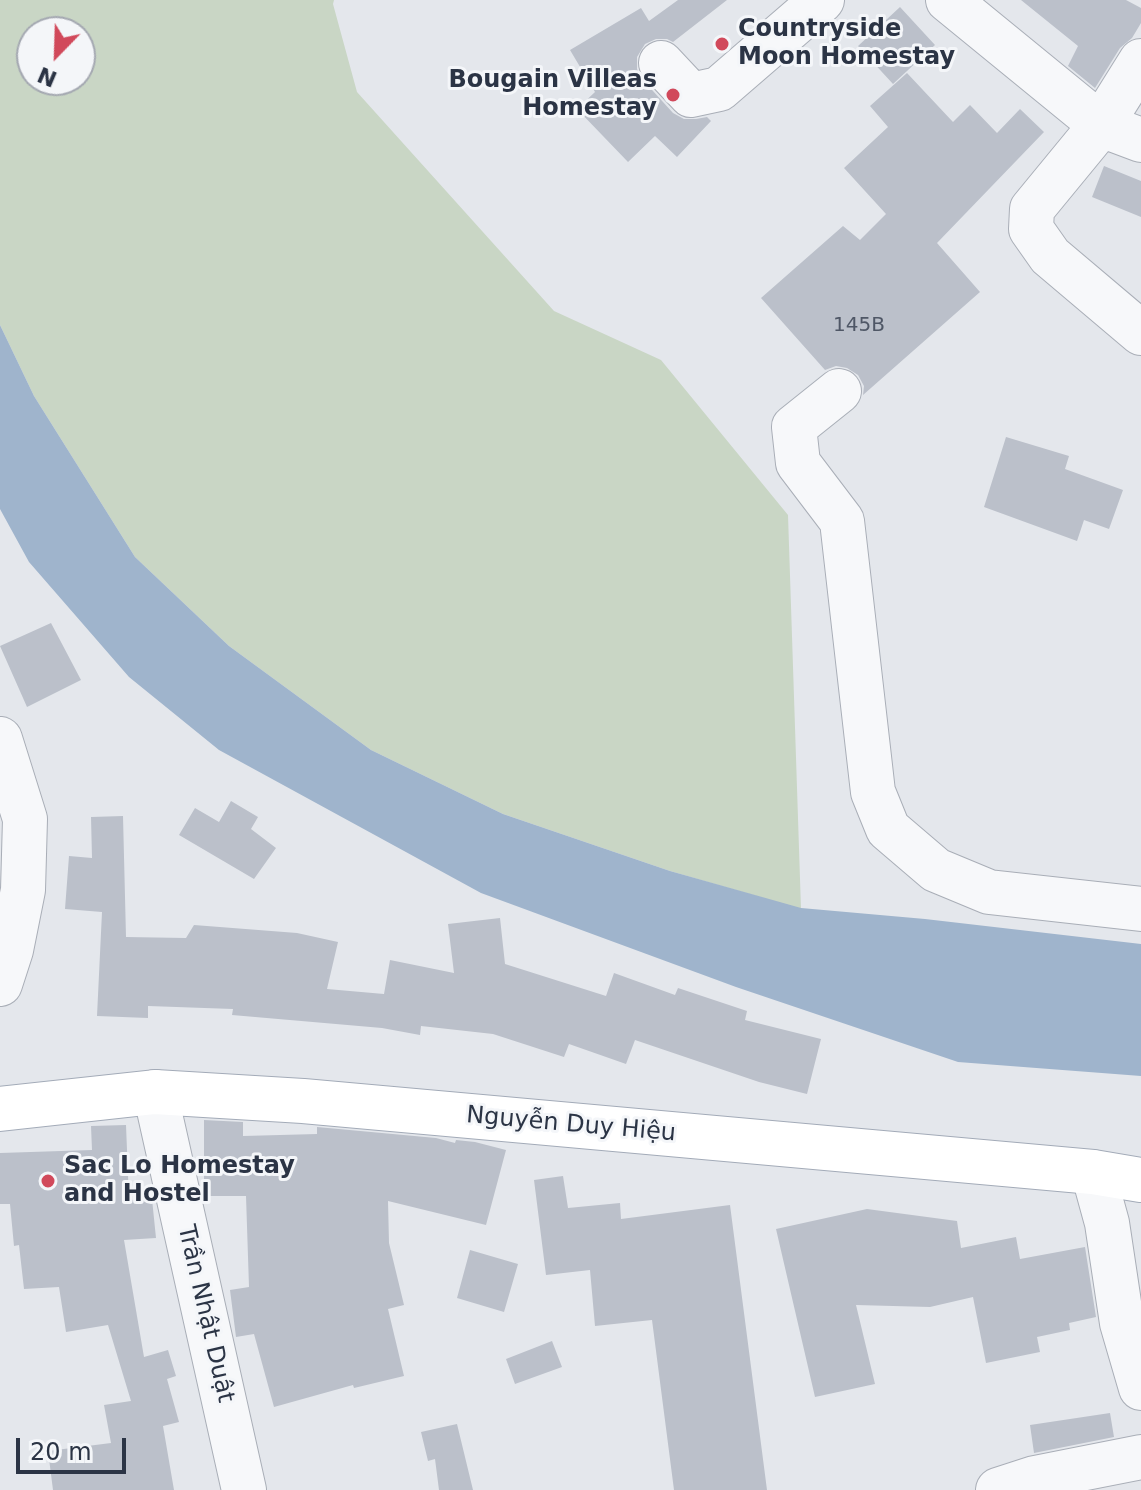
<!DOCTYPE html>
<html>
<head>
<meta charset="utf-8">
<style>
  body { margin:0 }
  #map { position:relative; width:1141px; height:1490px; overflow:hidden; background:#e4e7ec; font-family:"DejaVu Sans",sans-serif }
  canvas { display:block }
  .north { position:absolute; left:16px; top:16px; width:80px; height:80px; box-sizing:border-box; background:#f4f6f9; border:2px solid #a4a8b1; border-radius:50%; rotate:203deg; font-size:22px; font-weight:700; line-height:32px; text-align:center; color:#2b3445 }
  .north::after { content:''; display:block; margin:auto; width:28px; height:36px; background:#d1495b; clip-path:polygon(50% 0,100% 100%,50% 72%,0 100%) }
  .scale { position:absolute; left:16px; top:1438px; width:110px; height:36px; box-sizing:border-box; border:4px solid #2b3445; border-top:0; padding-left:10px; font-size:24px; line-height:28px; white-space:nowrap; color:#2b3445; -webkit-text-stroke:6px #f4f6f9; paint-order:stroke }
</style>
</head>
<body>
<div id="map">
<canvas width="1141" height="1490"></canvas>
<div class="north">N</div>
<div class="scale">20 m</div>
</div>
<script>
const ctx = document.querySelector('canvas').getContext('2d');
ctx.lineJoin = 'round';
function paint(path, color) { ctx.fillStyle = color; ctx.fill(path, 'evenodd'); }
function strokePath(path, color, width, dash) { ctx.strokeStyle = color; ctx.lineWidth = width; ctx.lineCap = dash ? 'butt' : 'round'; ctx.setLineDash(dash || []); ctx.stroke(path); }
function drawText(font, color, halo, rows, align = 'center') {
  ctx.font = font + ' "DejaVu Sans",sans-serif'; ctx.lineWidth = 6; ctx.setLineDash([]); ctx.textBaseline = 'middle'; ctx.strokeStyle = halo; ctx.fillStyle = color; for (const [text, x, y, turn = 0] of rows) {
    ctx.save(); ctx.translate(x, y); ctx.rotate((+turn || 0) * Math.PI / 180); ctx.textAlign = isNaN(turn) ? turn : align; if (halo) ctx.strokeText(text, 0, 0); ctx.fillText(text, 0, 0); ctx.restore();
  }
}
const green = new Path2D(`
  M 0,0 L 334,0 L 333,4 L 357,92 L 554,311 L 661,360 L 788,515 L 801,909 L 670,871 L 503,814 L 371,750 L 229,646 L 135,557 L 34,396 L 0,325 ZM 32,32 L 80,32 L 80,80 L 32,80 Z`);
const water = new Path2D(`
  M 0,325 L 34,396 L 135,557 L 229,646 L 371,750 L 503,814 L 670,871 L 801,908 L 925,919 L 1141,944 L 1141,1076 L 958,1062 L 736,987 L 481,893 L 219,750 L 129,677 L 29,562 L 0,509 Z`);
const building = new Path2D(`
  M 678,0 L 727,0 L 673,42 L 667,39 L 656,39 L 645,44 L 637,57 L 637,69 L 643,80 L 673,113 L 684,119 L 696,119 L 707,117 L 711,121 L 677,157 L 655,136 L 628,162 L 577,109 L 595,92 L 570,50 L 641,8 L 649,21 Z
  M 1021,0 L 1126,0 L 1141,8 L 1141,23 L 1132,38 L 1120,48 L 1095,88 L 1068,66 L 1078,46 Z
  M 900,7 L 935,45 L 893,84 L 858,46 Z
  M 907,73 L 953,122 L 970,105 L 997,133 L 1020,109 L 1044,132 L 937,243 L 980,292 L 863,395 L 864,386 L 858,375 L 847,368 L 836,366 L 825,370 L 761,298 L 843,226 L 860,240 L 886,214 L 844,168 L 888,127 L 870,106 Z
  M 1104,166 L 1141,181 L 1141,217 L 1092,197 Z
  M 1006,437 L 1069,456 L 1065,469 L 1123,490 L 1109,529 L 1084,520 L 1077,541 L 984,507 Z
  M 51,623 L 81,680 L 27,707 L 0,646 Z
  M 231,801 L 258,817 L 251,829 L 276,848 L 254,879 L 179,835 L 195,808 L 219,822 Z
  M 123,816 L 126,937 L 186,938 L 194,925 L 297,933 L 338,942 L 327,989 L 384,994 L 390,960 L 454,973 L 448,924 L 500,918 L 505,964 L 606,996 L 614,973 L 675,995 L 678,988 L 747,1011 L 745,1020 L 821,1039 L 807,1094 L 759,1082 L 635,1040 L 626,1064 L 569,1044 L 564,1057 L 493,1034 L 421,1026 L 420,1035 L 382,1028 L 232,1015 L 233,1009 L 148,1006 L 148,1018 L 97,1016 L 102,912 L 65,909 L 69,856 L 92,858 L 91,817 Z
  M 204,1120 L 243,1122 L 243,1136 L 317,1134 L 317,1127 L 436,1138 L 455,1143 L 456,1140 L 475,1142 L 506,1150 L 486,1225 L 388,1201 L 389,1243 L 404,1305 L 388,1309 L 404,1376 L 354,1388 L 353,1385 L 274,1407 L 254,1334 L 236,1337 L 230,1290 L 249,1287 L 246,1196 L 204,1196 Z
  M 126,1125 L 129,1200 L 152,1199 L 156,1238 L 124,1240 L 144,1357 L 168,1350 L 176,1376 L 167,1379 L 179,1422 L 163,1426 L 174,1490 L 53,1490 L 48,1451 L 111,1443 L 104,1405 L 131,1401 L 108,1325 L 66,1332 L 59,1287 L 24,1289 L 19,1245 L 14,1246 L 10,1204 L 0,1204 L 0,1153 L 92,1150 L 91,1126 Z
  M 563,1176 L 568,1208 L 620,1203 L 621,1219 L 730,1205 L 767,1490 L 674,1490 L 652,1320 L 595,1326 L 590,1270 L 546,1275 L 534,1180 Z
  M 867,1209 L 957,1221 L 961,1248 L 1016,1237 L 1020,1259 L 1085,1247 L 1096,1317 L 1069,1323 L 1070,1330 L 1037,1337 L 1040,1352 L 986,1363 L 973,1297 L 930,1307 L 856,1305 L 875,1384 L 815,1397 L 776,1229 Z
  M 470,1250 L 518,1264 L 504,1312 L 457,1298 Z
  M 552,1341 L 562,1367 L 515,1384 L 506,1359 Z
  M 1110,1413 L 1114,1437 L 1034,1453 L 1030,1425 Z
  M 457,1424 L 473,1490 L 439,1490 L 435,1459 L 428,1461 L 421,1432 Z`);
const minor = new Path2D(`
  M 948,0 L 1101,125 L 1141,140
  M 1141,61 L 1101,125 L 1032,209 L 1031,229 L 1050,256 L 1141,333
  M 661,63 L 691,95 L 719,89 L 822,0
  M 839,391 L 794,427 L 798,463 L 842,521 L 873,792 L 888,829 L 936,870 L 989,892 L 1141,909
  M 0,739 L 25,819 L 23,890 L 11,950 L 0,984
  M 155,1092 L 244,1490
  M 1093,1172 L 1107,1223 L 1122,1323 L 1141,1388
  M 998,1490 L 1035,1478 L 1141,1457`);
const major = new Path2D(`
  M 0,1109 L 155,1092 L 303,1101 L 1093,1172 L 1141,1180`);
const markers = [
  [722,44,8,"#d1495b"],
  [673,95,8,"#d1495b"],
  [48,1181,8,"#d1495b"]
];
const numberNames = [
  ["145B",859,326]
];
const poiNames = [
  ["Countryside",738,30],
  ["Moon Homestay",738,58],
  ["Bougain Villeas",657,81,"right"],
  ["Homestay",657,109,"right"],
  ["Sac Lo Homestay",64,1167],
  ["and Hostel",64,1195]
];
const streetNames = [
  ["Nguyễn Duy Hiệu",571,1125,5],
  ["Trần Nhật Duật",205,1314,77]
];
paint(green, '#c9d6c5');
paint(water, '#9fb4cc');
paint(building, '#bbc0ca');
strokePath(minor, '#a9aeb7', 46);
strokePath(major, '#a3abb8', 46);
strokePath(minor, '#f7f8fa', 44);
strokePath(major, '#fff', 44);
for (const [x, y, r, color] of markers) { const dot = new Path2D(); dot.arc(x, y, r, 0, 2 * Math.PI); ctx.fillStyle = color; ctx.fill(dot); strokePath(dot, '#f4f6f9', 3); }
drawText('20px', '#4f5766', null, numberNames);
drawText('bold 24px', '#2b3445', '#f4f6f9', poiNames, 'left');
drawText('24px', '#2b3445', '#f4f6f9', streetNames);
</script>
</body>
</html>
